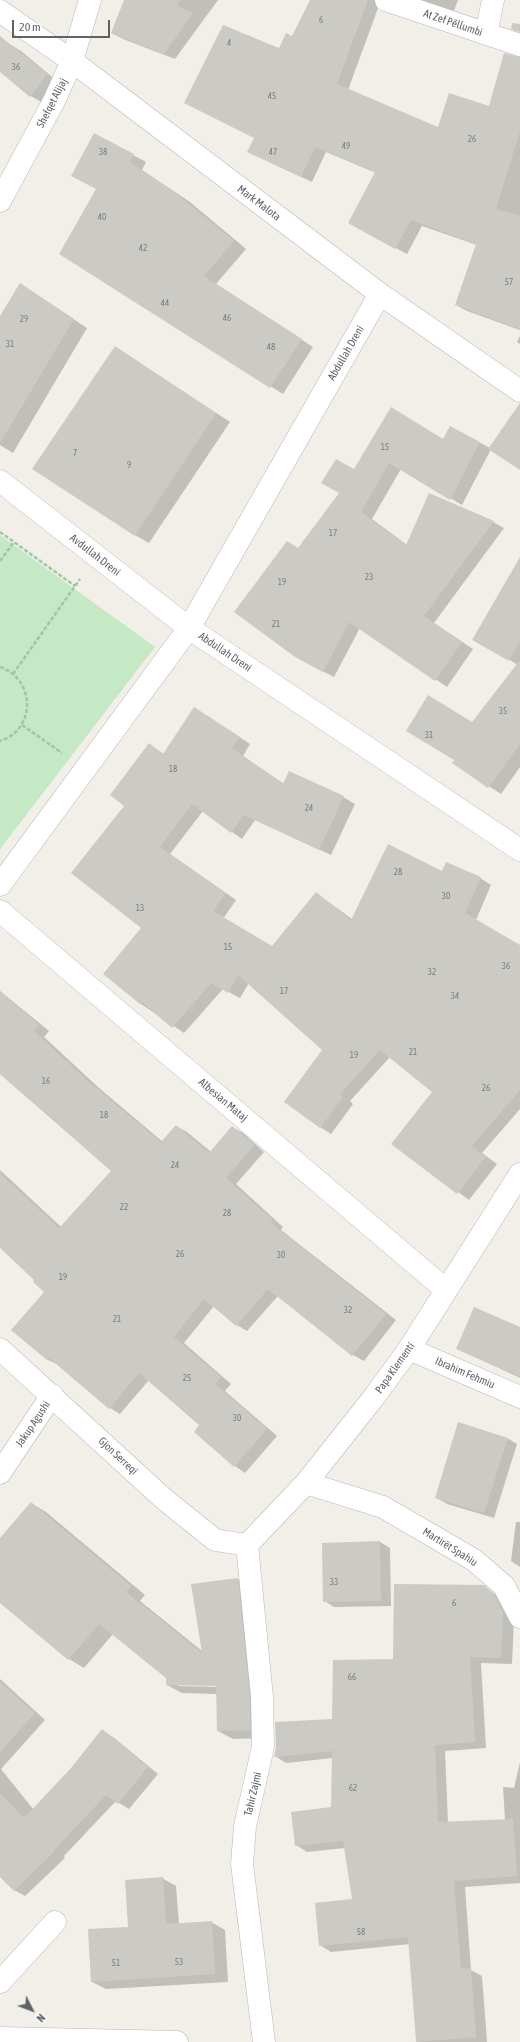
<!DOCTYPE html>
<html>
<head>
<meta charset="utf-8">
<style>
  body { margin:0 }
  #map { position:relative; width:520px; height:2042px; overflow:hidden; background:#f1efe8; font-family:"Asap Condensed",sans-serif }
  canvas { display:block }
  .north { position:absolute; left:12px; top:1990px; width:40px; height:40px; -webkit-text-stroke:3px #fff; paint-order:stroke; rotate:132deg; font-size:11px; font-weight:700; line-height:16px; text-align:center; color:#5f6368 }
  .north::after { content:''; display:block; margin:auto; width:14px; height:18px; background:#5f6368; clip-path:polygon(50% 0,100% 100%,50% 72%,0 100%) }
  .scale { position:absolute; left:12px; top:20px; width:98px; height:18px; box-sizing:border-box; border:2px solid #5f6368; border-top:0; padding-left:5px; font-size:12px; line-height:14px; white-space:nowrap; color:#5f6368; -webkit-text-stroke:3px #fff; paint-order:stroke }
</style>
</head>
<body>
<div id="map">
<canvas width="520" height="2042"></canvas>
<div class="north">N</div>
<div class="scale">20 m</div>
</div>
<script>
const ctx = document.querySelector('canvas').getContext('2d');
ctx.lineJoin = 'round';
function paint(path, color) { ctx.fillStyle = color; ctx.fill(path, 'evenodd'); }
function strokePath(path, color, width, dash) { ctx.strokeStyle = color; ctx.lineWidth = width; ctx.lineCap = dash ? 'butt' : 'round'; ctx.setLineDash(dash || []); ctx.stroke(path); }
function drawText(font, color, halo, rows, align = 'center') {
  ctx.font = font + ' "Asap Condensed",sans-serif'; ctx.lineWidth = 3; ctx.setLineDash([]); ctx.textBaseline = 'middle'; ctx.strokeStyle = halo; ctx.fillStyle = color; for (const [text, x, y, turn = 0] of rows) {
    ctx.save(); ctx.translate(x, y); ctx.rotate((+turn || 0) * Math.PI / 180); ctx.textAlign = isNaN(turn) ? turn : align; if (halo) ctx.strokeText(text, 0, 0); ctx.fillText(text, 0, 0); ctx.restore();
  }
}
const green = new Path2D(`
  M 0,535 L 155,647 L 0,849 Z`);
const shadow = new Path2D(`
  M 125,0 L 218,0 L 175,59 L 123,39 L 112,33 Z
  M 311,0 L 381,0 L 348,90 L 439,128 L 490,107 L 520,58 L 520,330 L 467,311 L 456,305 L 477,245 L 422,226 L 407,254 L 360,229 L 376,173 L 326,152 L 312,182 L 248,152 L 255,138 L 279,49 L 293,37 Z
  M 420,0 L 458,0 L 454,11 Z
  M 11,45 L 21,51 L 57,81 L 41,102 L 31,96 L 0,71 L 0,57 Z
  M 133,155 L 146,162 L 142,170 L 190,202 L 246,249 L 216,284 L 313,347 L 283,394 L 60,254 Z
  M 20,284 L 87,328 L 13,453 L 0,445 L 0,318 Z
  M 520,336 L 520,344 L 517,342 Z
  M 115,347 L 230,422 L 149,543 L 135,535 Z
  M 450,427 L 490,448 L 520,435 L 520,469 L 491,449 L 462,505 L 401,469 L 372,519 L 407,545 L 493,522 L 504,528 L 434,623 L 473,649 L 447,687 L 360,628 L 334,677 L 307,663 L 299,549 L 340,493 L 354,471 L 444,440 Z
  M 520,559 L 520,666 L 474,639 Z
  M 520,681 L 520,767 L 501,794 L 453,763 L 473,723 Z
  M 206,715 L 250,744 L 243,756 L 284,784 L 343,797 L 355,804 L 331,855 L 255,820 L 242,839 L 203,811 L 170,854 L 236,900 L 223,919 L 273,947 L 316,893 L 352,919 L 443,872 L 480,878 L 491,885 L 476,920 L 520,946 L 520,1109 L 482,1153 L 497,1164 L 469,1200 L 393,1144 L 433,1092 L 390,1057 L 350,1101 L 353,1104 L 331,1134 L 320,1127 L 323,1050 L 249,983 L 240,998 L 223,989 L 184,1033 L 141,1004 L 105,974 L 142,928 L 126,806 L 149,745 L 164,754 Z
  M 0,991 L 49,1031 L 44,1037 L 99,1088 L 163,1142 L 176,1126 L 187,1132 L 211,1152 L 232,1127 L 243,1133 L 264,1152 L 236,1184 L 283,1227 L 281,1230 L 396,1320 L 364,1361 L 353,1355 L 278,1296 L 247,1331 L 237,1325 L 214,1306 L 184,1343 L 231,1384 L 225,1391 L 277,1436 L 245,1473 L 235,1466 L 195,1432 L 201,1425 L 149,1380 L 120,1414 L 110,1408 L 59,1365 L 48,1360 L 12,1330 L 45,1292 L 36,1280 L 0,1246 L 0,1170 L 61,1227 L 112,1171 L 0,1074 Z
  M 520,1328 L 520,1378 L 458,1349 Z
  M 507,1438 L 517,1444 L 494,1518 L 447,1504 L 437,1498 Z
  M 31,1503 L 46,1512 L 145,1595 L 140,1601 L 202,1651 L 237,1579 L 253,1588 L 265,1738 L 233,1739 L 218,1731 L 217,1694 L 182,1693 L 167,1685 L 167,1678 L 113,1634 L 84,1668 L 69,1659 L 0,1601 L 0,1540 ZM 177,1684 L 221,1685 L 221,1687 L 179,1686 Z
  M 516,1522 L 520,1522 L 520,1567 L 511,1561 Z
  M 380,1542 L 390,1548 L 391,1606 L 334,1607 L 324,1601 Z
  M 483,1586 L 505,1601 L 514,1619 L 512,1664 L 481,1663 L 486,1748 L 445,1751 L 448,1823 L 505,1820 L 503,1787 L 514,1788 L 520,1762 L 520,1883 L 465,1887 L 471,1970 L 482,1976 L 487,2042 L 417,2042 L 410,1944 L 331,1952 L 320,1945 L 353,1900 L 345,1848 L 307,1852 L 296,1845 L 332,1808 L 333,1758 L 286,1763 L 275,1756 L 333,1720 L 394,1660 Z
  M 0,1679 L 45,1720 L 1,1769 L 33,1809 L 72,1768 L 103,1731 L 113,1737 L 158,1774 L 129,1809 L 116,1801 L 64,1856 L 65,1858 L 25,1896 L 14,1890 L 0,1875 Z
  M 162,1878 L 176,1886 L 179,1924 L 211,1922 L 225,1930 L 228,1982 L 106,1989 L 92,1982 Z`);
const building = new Path2D(`
  M 124,0 L 180,0 L 177,6 L 193,13 L 164,54 L 111,33 Z
  M 310,0 L 368,0 L 337,84 L 438,127 L 449,93 L 489,106 L 504,53 L 520,57 L 520,131 L 496,209 L 520,216 L 520,329 L 455,305 L 476,244 L 411,220 L 395,249 L 348,223 L 375,172 L 315,147 L 301,177 L 247,152 L 254,138 L 184,103 L 223,25 L 279,48 L 286,33 L 292,36 Z
  M 512,23 L 520,24 L 520,32 L 511,29 Z
  M 0,36 L 47,74 L 30,97 L 0,72 Z
  M 94,133 L 134,154 L 130,162 L 177,194 L 234,241 L 204,276 L 302,339 L 270,388 L 59,254 L 96,189 L 71,176 Z
  M 20,283 L 74,319 L 0,443 L 0,316 Z
  M 115,346 L 216,413 L 135,536 L 32,469 Z
  M 520,403 L 520,470 L 488,449 Z
  M 391,407 L 443,439 L 450,426 L 480,442 L 450,500 L 389,463 L 361,512 L 406,545 L 429,493 L 494,521 L 424,616 L 462,642 L 435,681 L 349,622 L 323,672 L 295,657 L 234,612 L 287,541 L 298,548 L 339,493 L 321,483 L 336,459 L 354,469 Z
  M 520,557 L 520,641 L 509,661 L 472,640 Z
  M 520,660 L 520,744 L 488,788 L 452,763 L 454,760 L 406,731 L 428,695 L 472,722 Z
  M 194,707 L 240,737 L 232,748 L 283,784 L 289,771 L 344,796 L 319,850 L 244,815 L 231,833 L 192,804 L 160,847 L 226,893 L 213,911 L 272,946 L 316,892 L 351,920 L 388,844 L 442,871 L 446,862 L 481,877 L 465,913 L 520,945 L 520,1090 L 472,1146 L 486,1157 L 457,1194 L 391,1144 L 432,1092 L 380,1050 L 340,1094 L 343,1097 L 320,1128 L 284,1102 L 322,1050 L 238,975 L 228,993 L 211,983 L 172,1028 L 142,1002 L 140,1004 L 103,974 L 141,928 L 71,873 L 124,806 L 110,795 L 149,743 L 163,754 Z
  M 0,991 L 39,1025 L 34,1031 L 88,1081 L 161,1142 L 176,1125 L 209,1153 L 232,1126 L 254,1145 L 226,1178 L 273,1220 L 271,1223 L 386,1314 L 352,1356 L 268,1289 L 236,1326 L 204,1299 L 174,1337 L 221,1377 L 215,1384 L 267,1429 L 234,1467 L 194,1432 L 199,1425 L 139,1373 L 109,1409 L 49,1358 L 47,1360 L 11,1330 L 44,1292 L 33,1282 L 34,1280 L 0,1248 L 0,1173 L 59,1228 L 111,1171 L 0,1074 Z
  M 474,1307 L 520,1327 L 520,1377 L 456,1349 Z
  M 458,1422 L 508,1438 L 484,1513 L 435,1498 Z
  M 31,1502 L 131,1586 L 126,1592 L 202,1653 L 191,1584 L 238,1578 L 250,1698 L 250,1730 L 217,1731 L 216,1686 L 166,1685 L 166,1678 L 99,1624 L 68,1660 L 0,1603 L 0,1538 Z
  M 380,1541 L 381,1601 L 323,1602 L 322,1543 Z
  M 394,1584 L 484,1585 L 494,1594 L 503,1612 L 501,1658 L 470,1657 L 475,1742 L 435,1745 L 438,1822 L 513,1819 L 517,1876 L 454,1881 L 461,1969 L 471,1968 L 476,2037 L 416,2042 L 408,1937 L 319,1946 L 315,1903 L 352,1899 L 343,1841 L 295,1846 L 291,1812 L 331,1807 L 332,1751 L 274,1757 L 276,1747 L 275,1722 L 332,1719 L 333,1660 L 393,1659 Z
  M 0,1682 L 35,1713 L 0,1752 Z
  M 102,1729 L 148,1767 L 118,1804 L 106,1795 L 54,1850 L 55,1851 L 14,1891 L 0,1877 L 0,1793 L 24,1818 L 71,1768 Z
  M 163,1877 L 166,1924 L 212,1921 L 215,1974 L 91,1982 L 88,1929 L 128,1927 L 125,1880 Z`);
const path = new Path2D(`
  M 0,532 L 75,586
  M 0,561 L 14,542
  M 0,667 C 36,679 36,730 0,741
  M 13,674 L 80,579
  M 22,725 L 62,753`);
const minor = new Path2D(`
  M 386,0 L 520,45
  M 0,11 L 72,61 L 380,294 L 520,391
  M 486,34 L 493,0
  M 0,201 L 54,101 L 72,61 L 90,0
  M 0,481 L 189,628 L 520,850
  M 0,885 L 189,628 L 380,294
  M 0,911 L 446,1290
  M 0,1349 L 164,1499 L 215,1540 L 247,1545
  M 409,1349 L 520,1397
  M 0,1473 L 52,1395
  M 306,1483 L 383,1507 L 474,1560 L 504,1586 L 520,1617
  M 247,1545 L 262,1697 L 263,1747 L 245,1826 L 242,1864 L 264,2042
  M 247,1545 L 306,1483 L 374,1397 L 409,1349 L 520,1174
  M 0,1982 L 55,1922
  M 0,2038 L 177,2042`);
const numberNames = [
  ["6",321,20],
  ["4",229,43],
  ["36",16,67],
  ["45",272,96],
  ["26",472,139],
  ["49",346,146],
  ["38",103,152],
  ["47",273,152],
  ["40",102,217],
  ["42",143,248],
  ["57",509,282],
  ["44",165,303],
  ["46",227,318],
  ["29",24,319],
  ["31",10,344],
  ["48",271,347],
  ["15",385,447],
  ["7",75,453],
  ["9",129,465],
  ["17",333,533],
  ["23",369,577],
  ["19",282,582],
  ["21",276,624],
  ["35",503,711],
  ["31",429,735],
  ["18",173,769],
  ["24",309,808],
  ["28",398,872],
  ["30",446,896],
  ["13",140,908],
  ["15",228,947],
  ["36",506,966],
  ["32",432,972],
  ["17",284,991],
  ["34",455,996],
  ["21",413,1052],
  ["19",354,1055],
  ["16",46,1081],
  ["26",486,1088],
  ["18",104,1115],
  ["24",175,1165],
  ["22",124,1207],
  ["28",227,1213],
  ["26",180,1254],
  ["30",281,1255],
  ["19",63,1277],
  ["32",348,1310],
  ["21",117,1319],
  ["25",187,1378],
  ["30",237,1418],
  ["33",334,1582],
  ["6",454,1603],
  ["66",352,1677],
  ["62",353,1788],
  ["58",361,1932],
  ["53",179,1962],
  ["51",116,1963]
];
const streetNames = [
  ["At Zef Pëllumbi",453,23,19],
  ["Shefqet Alijaj",52,103,-63],
  ["Mark Malota",259,203,37],
  ["Abdullah Dreni",346,353,-60],
  ["Avdullah Dreni",95,555,38],
  ["Abdullah Dreni",225,652,34],
  ["Albesian Mataj",223,1100,40],
  ["Papa Klementi",395,1368,-55],
  ["Ibrahim Fehmiu",465,1373,23],
  ["Jakup Agushi",33,1424,-56],
  ["Gjon Serreqi",118,1456,43],
  ["Martirët Spahiu",450,1547,32],
  ["Tahir Zajmi",253,1794,-77]
];
paint(green, '#c5e8c5');
paint(shadow, '#0003');
paint(building, '#cccac5');
strokePath(minor, '#b5b8bc', 23);
strokePath(path, '#9cc7a9', 2.5, [4, 2]);
strokePath(minor, '#fff', 22);
drawText('9px', '#7a7d7f', null, numberNames);
drawText('11px', '#5f6368', '#fff', streetNames);
</script>
</body>
</html>
